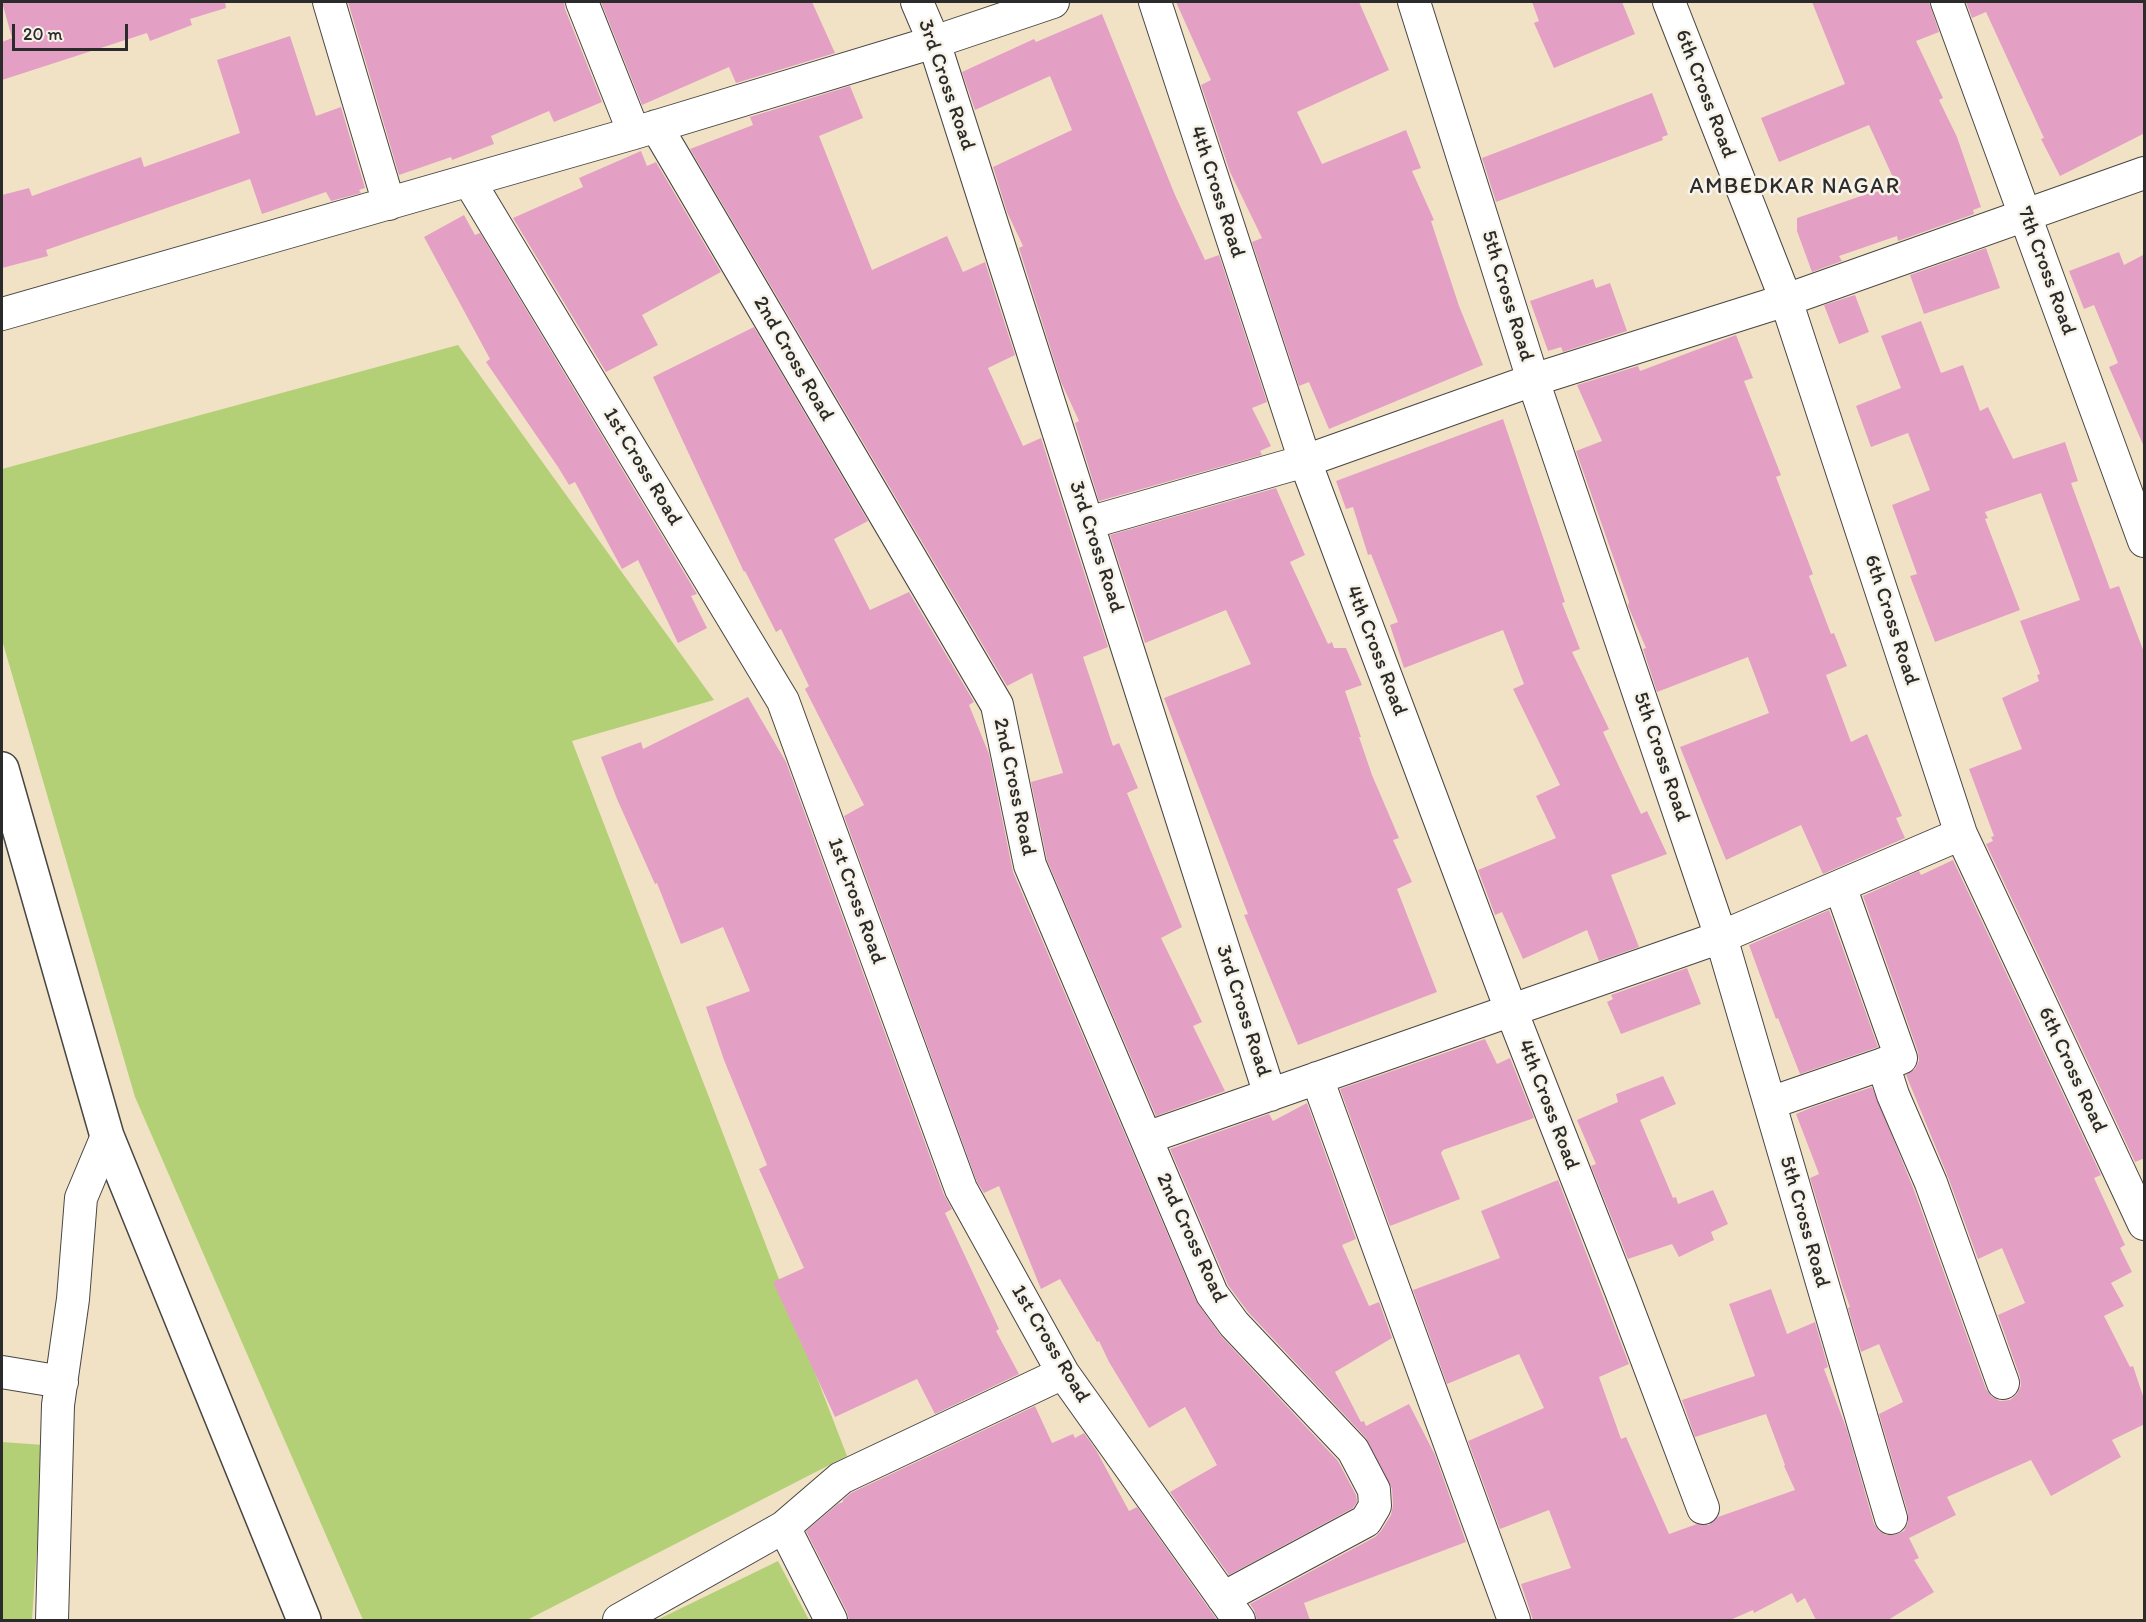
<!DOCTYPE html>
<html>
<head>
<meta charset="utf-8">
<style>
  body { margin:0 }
  #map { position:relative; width:2146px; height:1622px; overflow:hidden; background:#f1e2c6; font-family:Itim,sans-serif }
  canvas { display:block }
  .frame { position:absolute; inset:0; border:3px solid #2b2b2b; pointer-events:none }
  .scale { position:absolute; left:12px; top:24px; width:116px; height:27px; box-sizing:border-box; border:3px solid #2b2b2b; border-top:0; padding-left:8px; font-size:18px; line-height:21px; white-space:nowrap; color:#2b2b2b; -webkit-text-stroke:4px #f7f3e8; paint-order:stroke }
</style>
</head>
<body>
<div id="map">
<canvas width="2146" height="1622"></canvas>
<div class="frame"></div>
<div class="scale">20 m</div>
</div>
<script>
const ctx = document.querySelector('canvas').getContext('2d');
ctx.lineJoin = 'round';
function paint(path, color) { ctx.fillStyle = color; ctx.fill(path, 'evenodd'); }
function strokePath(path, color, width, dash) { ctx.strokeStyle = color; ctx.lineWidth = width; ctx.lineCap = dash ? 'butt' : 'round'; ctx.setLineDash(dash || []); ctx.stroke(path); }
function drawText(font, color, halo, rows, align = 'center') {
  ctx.font = font + ' Itim,sans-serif'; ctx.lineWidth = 5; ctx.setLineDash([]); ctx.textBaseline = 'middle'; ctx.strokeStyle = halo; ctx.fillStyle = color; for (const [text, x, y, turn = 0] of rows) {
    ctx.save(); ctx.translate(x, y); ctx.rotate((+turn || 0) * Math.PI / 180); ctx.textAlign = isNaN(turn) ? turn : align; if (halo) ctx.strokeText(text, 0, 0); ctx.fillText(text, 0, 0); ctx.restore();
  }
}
const green = new Path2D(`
  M 458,345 L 714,700 L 572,741 L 847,1456 L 527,1620 L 363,1620 L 135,1097 L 2,640 L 2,469 Z
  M 2,1442 L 44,1445 L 32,1620 L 2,1620 Z
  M 778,1561 L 809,1620 L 657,1620 Z`);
const building = new Path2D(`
  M 2,2 L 225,2 L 226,8 L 190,19 L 192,25 L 150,41 L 147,33 L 2,80 L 2,42 L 12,38 Z
  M 348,2 L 564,2 L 565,9 L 602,102 L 554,122 L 549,111 L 491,136 L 494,144 L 452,160 L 451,157 L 399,175 Z
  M 601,2 L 812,2 L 835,53 L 736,83 L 729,67 L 642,105 Z
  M 1176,2 L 1359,2 L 1389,70 L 1297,112 L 1322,164 L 1406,130 L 1421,168 L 1412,171 L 1434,220 L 1431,221 L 1459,306 L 1483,365 L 1329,429 L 1309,382 L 1299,386 L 1252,242 L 1262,238 L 1230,172 L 1201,85 L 1211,80 Z
  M 1532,2 L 1622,2 L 1635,34 L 1554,68 L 1534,23 L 1539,21 Z
  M 1812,2 L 1929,2 L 1939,32 L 1916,41 L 1943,98 L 1939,100 L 1957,137 L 1981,207 L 1973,210 L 1974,214 L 1898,241 L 1897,236 L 1839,256 L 1842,261 L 1812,272 L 1797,231 L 1797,218 L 1896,184 L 1869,125 L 1779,162 L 1761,118 L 1845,84 Z
  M 1966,2 L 2145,2 L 2145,133 L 2060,176 L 2041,139 L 2044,138 L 1986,12 L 1972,18 Z
  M 1102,14 L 1175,195 L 1205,260 L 1219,255 L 1267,402 L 1252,408 L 1271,446 L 1260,451 L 1262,455 L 1099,501 L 1075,423 L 1079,421 L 1061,382 L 1019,248 L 1023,246 L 1007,212 L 993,167 L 1072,130 L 1050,76 L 975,110 L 962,72 L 1034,39 L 1036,42 Z
  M 290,36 L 316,116 L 341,107 L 365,188 L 359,190 L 361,193 L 331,201 L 326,192 L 262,214 L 250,179 L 46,250 L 48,256 L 2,268 L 2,195 L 29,188 L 32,196 L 141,157 L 144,167 L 240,133 L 217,60 Z
  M 850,86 L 863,118 L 819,136 L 872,270 L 947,236 L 963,272 L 985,262 L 1015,355 L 988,368 L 1023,446 L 1041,438 L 1108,647 L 1083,657 L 1113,746 L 1119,743 L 1138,788 L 1127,793 L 1182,927 L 1161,938 L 1202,1022 L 1193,1026 L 1225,1091 L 1156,1116 L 1047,860 L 1031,782 L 1063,773 L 1032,673 L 1007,686 L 690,149 L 753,125 L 750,117 Z
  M 1652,93 L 1668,135 L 1662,137 L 1663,140 L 1496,202 L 1482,158 Z
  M 641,151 L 647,166 L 656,162 L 721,272 L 642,315 L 658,345 L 606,372 L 513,218 L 583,187 L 579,178 Z
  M 464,215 L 475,235 L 480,233 L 697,594 L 691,596 L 707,628 L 678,643 L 638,560 L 622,569 L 575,482 L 569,485 L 558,467 L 486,362 L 490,359 L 424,237 Z
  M 1986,248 L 2000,288 L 1924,314 L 1910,275 Z
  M 2119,252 L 2124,265 L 2145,254 L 2145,449 L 2109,367 L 2118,363 L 2094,305 L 2084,309 L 2069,271 Z
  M 1593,279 L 1596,288 L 1610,283 L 1627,331 L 1563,352 L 1561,347 L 1548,351 L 1530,301 Z
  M 1855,295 L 1869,332 L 1839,344 L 1824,305 Z
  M 1921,321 L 1941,373 L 1963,365 L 1980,411 L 1988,407 L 2013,459 L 2065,442 L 2078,481 L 2071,483 L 2110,589 L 2119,586 L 2145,655 L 2145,1158 L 2135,1162 L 1986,844 L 1993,841 L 1991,837 L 1994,836 L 1969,769 L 2022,749 L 2002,698 L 2039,681 L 2037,675 L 2040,674 L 2020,621 L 2080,600 L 2041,493 L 1985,512 L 1988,518 L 1985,519 L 2020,610 L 1935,642 L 1910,576 L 1917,574 L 1892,505 L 1930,490 L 1908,433 L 1871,447 L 1856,406 L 1901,388 L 1881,336 Z
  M 754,327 L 868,521 L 834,539 L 870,610 L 909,592 L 974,702 L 969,705 L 989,754 L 1013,872 L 1196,1301 L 1221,1336 L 1338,1461 L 1356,1495 L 1357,1502 L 1353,1508 L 1229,1575 L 1170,1492 L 1217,1465 L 1185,1407 L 1149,1428 L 1109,1362 L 1099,1341 L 1097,1342 L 1060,1279 L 1041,1289 L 999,1186 L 984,1193 L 977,1182 L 844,816 L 864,805 L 805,689 L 809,686 L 781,629 L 776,632 L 745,571 L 744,572 L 653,377 Z
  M 1736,335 L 1753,378 L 1744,381 L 1781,475 L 1776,477 L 1813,574 L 1809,576 L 1831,634 L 1834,633 L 1847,666 L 1826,675 L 1851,742 L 1867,734 L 1902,816 L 1896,818 L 1905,838 L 1823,874 L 1801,825 L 1726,860 L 1680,747 L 1769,713 L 1748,657 L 1657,692 L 1643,649 L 1646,648 L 1628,606 L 1629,602 L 1576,451 L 1602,441 L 1577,385 L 1638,366 L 1640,371 Z
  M 1503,419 L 1565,602 L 1562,603 L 1580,649 L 1572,652 L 1609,729 L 1603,732 L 1641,814 L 1647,811 L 1667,854 L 1611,875 L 1639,947 L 1599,961 L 1587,930 L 1523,959 L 1502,912 L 1495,915 L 1478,870 L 1556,838 L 1536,796 L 1560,785 L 1513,689 L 1524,684 L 1503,630 L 1404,668 L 1390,625 L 1398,622 L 1371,554 L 1368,555 L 1353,507 L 1346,509 L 1336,481 Z
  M 1276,488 L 1305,555 L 1290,562 L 1328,644 L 1332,642 L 1334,648 L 1346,648 L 1362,685 L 1345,691 L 1361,737 L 1359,737 L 1372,775 L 1399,838 L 1393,840 L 1412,882 L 1397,889 L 1437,992 L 1298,1045 L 1244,915 L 1248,914 L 1164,698 L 1251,664 L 1226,610 L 1145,643 L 1110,535 Z
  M 748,697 L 786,762 L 944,1195 L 952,1209 L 945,1213 L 999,1329 L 996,1331 L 1019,1374 L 935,1414 L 917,1379 L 835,1417 L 773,1282 L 804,1268 L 759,1169 L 767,1165 L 724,1060 L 706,1007 L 750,991 L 723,927 L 681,944 L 657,883 L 655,884 L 617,799 L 601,757 L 641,742 L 643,749 Z
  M 1953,860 L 2101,1175 L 2094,1178 L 2125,1245 L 2120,1248 L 2132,1272 L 2111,1283 L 2124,1306 L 2104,1316 L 2130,1367 L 2133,1366 L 2145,1402 L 2145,1424 L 2112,1440 L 2121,1457 L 2051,1496 L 2031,1460 L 1947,1497 L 1956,1515 L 1909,1538 L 1919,1558 L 1914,1560 L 1934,1592 L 1888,1620 L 1816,1620 L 1805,1598 L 1797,1603 L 1792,1593 L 1754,1613 L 1753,1610 L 1730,1620 L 1533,1620 L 1521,1584 L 1571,1568 L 1549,1510 L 1500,1529 L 1468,1441 L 1544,1408 L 1519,1354 L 1447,1384 L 1413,1290 L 1500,1258 L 1481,1211 L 1558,1180 L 1629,1364 L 1599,1377 L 1621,1439 L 1626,1437 L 1669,1534 L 1697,1524 L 1709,1525 L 1718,1517 L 1795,1490 L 1784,1466 L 1785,1465 L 1766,1414 L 1695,1437 L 1682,1400 L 1755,1376 L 1729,1304 L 1771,1289 L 1787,1334 L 1815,1322 L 1828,1367 L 1824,1369 L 1847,1430 L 1874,1524 L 1879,1531 L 1886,1535 L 1895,1535 L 1904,1531 L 1908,1523 L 1908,1513 L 1879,1414 L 1903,1402 L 1879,1344 L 1861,1352 L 1848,1308 L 1850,1307 L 1843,1288 L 1810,1178 L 1819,1174 L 1796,1114 L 1813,1107 L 1872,1087 L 1914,1190 L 1986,1389 L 1992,1397 L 2000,1401 L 2010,1400 L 2017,1394 L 2021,1386 L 2020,1377 L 1998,1315 L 2025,1303 L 2002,1248 L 1978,1259 L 1948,1177 L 1906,1075 L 1915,1069 L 1919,1061 L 1918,1052 L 1863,896 L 1919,871 L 1921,875 Z
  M 1829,910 L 1878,1047 L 1800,1074 L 1778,1018 L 1776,1019 L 1749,945 Z
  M 1687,968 L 1701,1004 L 1621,1034 L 1607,1002 L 1613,999 L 1611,995 Z
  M 1485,1039 L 1497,1064 L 1510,1058 L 1534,1118 L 1443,1150 L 1441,1153 L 1460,1199 L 1390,1226 L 1340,1089 Z
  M 1663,1076 L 1676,1104 L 1640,1120 L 1673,1198 L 1676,1197 L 1678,1204 L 1713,1190 L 1728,1224 L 1711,1232 L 1714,1240 L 1679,1257 L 1672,1244 L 1628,1259 L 1591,1166 L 1596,1164 L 1577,1120 L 1618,1102 L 1616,1094 Z
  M 1307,1103 L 1356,1239 L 1342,1245 L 1369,1306 L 1379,1302 L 1392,1338 L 1335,1372 L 1361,1422 L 1364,1421 L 1366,1426 L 1409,1404 L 1435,1455 L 1466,1542 L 1304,1603 L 1310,1620 L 1257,1620 L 1254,1610 L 1250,1604 L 1375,1537 L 1381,1531 L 1391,1515 L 1393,1505 L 1392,1489 L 1366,1438 L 1248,1312 L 1228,1285 L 1170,1149 L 1269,1114 L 1273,1121 Z
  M 1035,1406 L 1052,1443 L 1073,1434 L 1075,1438 L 1084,1433 L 1096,1450 L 1129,1511 L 1137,1507 L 1217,1620 L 849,1620 L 847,1612 L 806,1531 L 838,1504 L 843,1502 L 843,1500 L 851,1493 Z`);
const street = new Path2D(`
  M 329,2 L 389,204
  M 582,2 L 634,133
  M 917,2 L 934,42 L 1270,1095
  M 1155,2 L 1305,461 L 1511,1010 L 1621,1291 L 1703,1508
  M 1414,2 L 1533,380 L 1721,937 L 1891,1518
  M 1669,2 L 1786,300 L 1961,834 L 2144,1224
  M 1947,2 L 2144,541
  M 656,126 L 997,705 L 1030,865 L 1212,1294 L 1234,1324 L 1353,1450 L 1374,1490 L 1375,1506 L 1366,1521 L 1223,1598
  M 469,181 L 783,701 L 961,1189 L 1063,1373 L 1239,1620
  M 2,314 L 634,133 L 934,42 L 1053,2
  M 1088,523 L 1305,461 L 1533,380 L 1786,300 L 2144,173
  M 1840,886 L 1901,1058 L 1883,1064
  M 1317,1078 L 1514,1620
  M 1770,1103 L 1883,1064 L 1893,1095 L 1931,1183 L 2003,1383
  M 1146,1138 L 1721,937 L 1961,834
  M 2,1372 L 62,1382
  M 784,1527 L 831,1620
  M 52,1620 L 58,1405 L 73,1299 L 81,1198 L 107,1136
  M 619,1620 L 784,1527 L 841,1478 L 1063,1373`);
const secondary = new Path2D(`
  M 2,769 L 107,1136 L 304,1620`);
const streetNames = [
  ["3rd Cross Road",946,85,71],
  ["6th Cross Road",1705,94,69],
  ["4th Cross Road",1217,192,72],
  ["7th Cross Road",2046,271,70],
  ["5th Cross Road",1507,296,73],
  ["2nd Cross Road",793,359,60],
  ["1st Cross Road",642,467,59],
  ["3rd Cross Road",1096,547,72],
  ["6th Cross Road",1891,620,72],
  ["4th Cross Road",1376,651,69],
  ["5th Cross Road",1661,757,71],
  ["2nd Cross Road",1014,787,78],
  ["1st Cross Road",856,901,70],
  ["3rd Cross Road",1243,1011,72],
  ["6th Cross Road",2072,1070,65],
  ["4th Cross Road",1548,1105,69],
  ["5th Cross Road",1804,1222,74],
  ["2nd Cross Road",1191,1238,65],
  ["1st Cross Road",1050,1344,59]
];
const neighbourhoodNames = [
  ["AMBEDKAR NAGAR",1795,187]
];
paint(green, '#b4d077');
paint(building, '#e4a0c4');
strokePath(street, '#494642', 34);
strokePath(secondary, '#494642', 36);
strokePath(street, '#fff', 32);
strokePath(secondary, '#fff', 33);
drawText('21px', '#2b2b2b', '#f7f3e8', streetNames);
ctx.letterSpacing = '1.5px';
drawText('22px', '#2b2b2b', '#f7f3e8', neighbourhoodNames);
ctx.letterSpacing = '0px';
</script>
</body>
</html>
